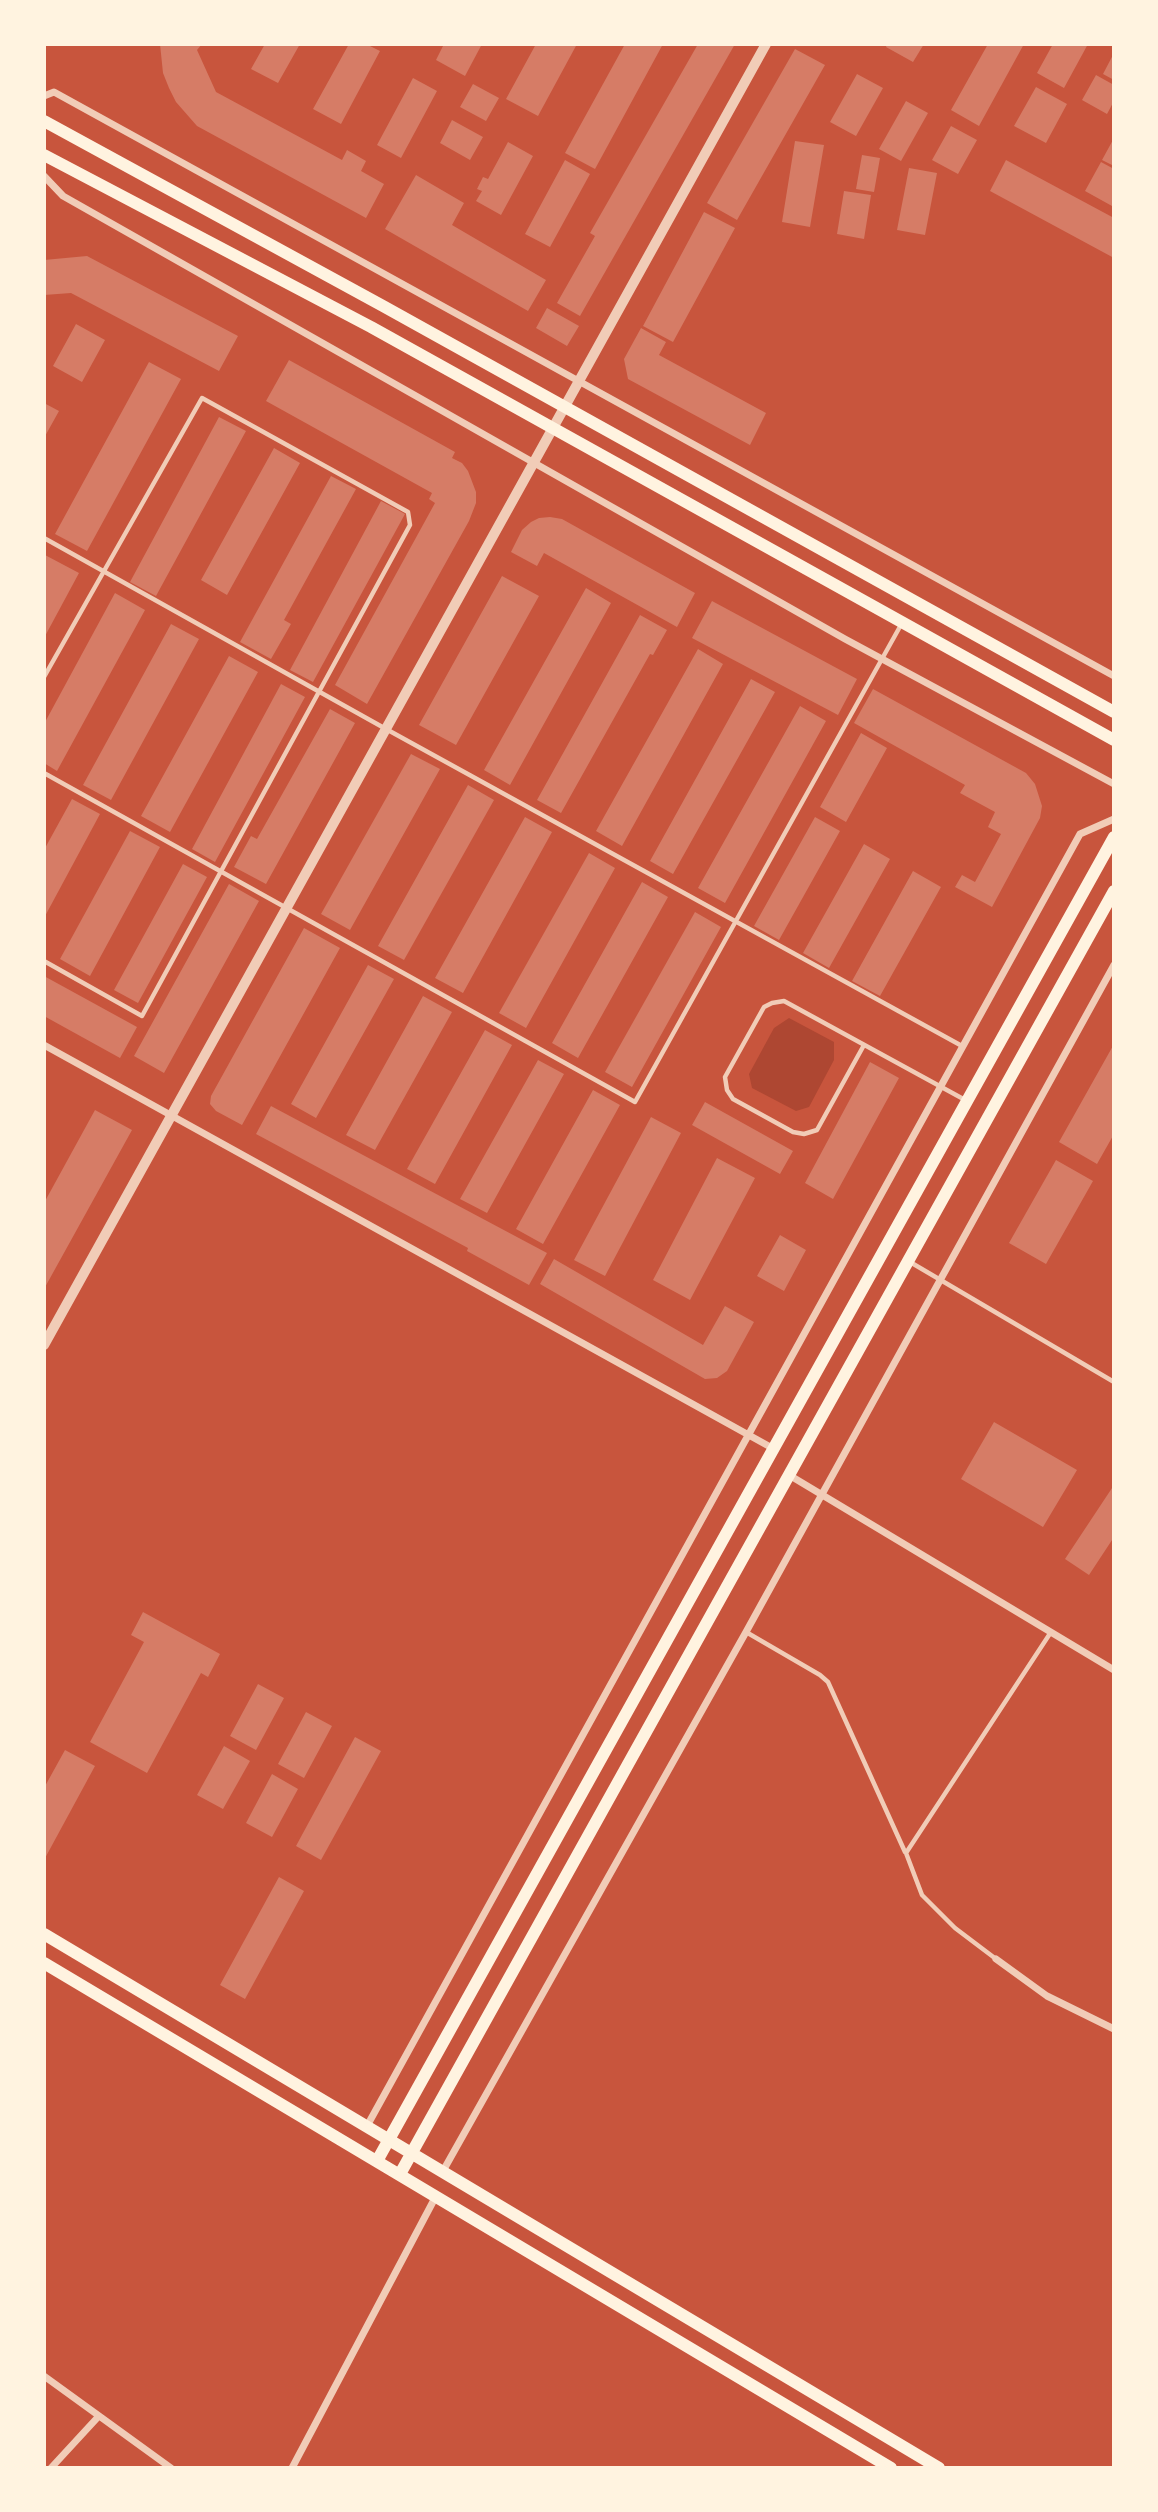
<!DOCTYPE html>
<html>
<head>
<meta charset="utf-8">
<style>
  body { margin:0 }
  #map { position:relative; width:1158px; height:2512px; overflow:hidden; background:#c8553d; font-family:Roboto,sans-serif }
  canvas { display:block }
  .frame { position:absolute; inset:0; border:46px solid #fff3e0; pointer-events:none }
</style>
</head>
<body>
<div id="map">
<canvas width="1158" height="2512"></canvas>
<div class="frame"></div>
</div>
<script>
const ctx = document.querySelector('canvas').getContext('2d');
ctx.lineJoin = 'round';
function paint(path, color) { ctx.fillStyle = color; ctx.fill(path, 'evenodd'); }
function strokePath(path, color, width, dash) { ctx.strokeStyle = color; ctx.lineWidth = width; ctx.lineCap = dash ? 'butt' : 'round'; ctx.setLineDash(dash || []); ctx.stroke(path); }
const green = new Path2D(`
  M 789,1018 L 834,1042 L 834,1060 L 809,1107 L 796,1111 L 752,1088 L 749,1074 L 774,1028 Z`);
const building = new Path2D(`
  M 160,44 L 202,44 L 197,50 L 216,92 L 342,160 L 347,150 L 366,161 L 361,171 L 384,184 L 366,218 L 197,126 L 176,102 L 169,88 L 163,73 Z
  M 265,44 L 300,44 L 278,83 L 251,69 Z
  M 349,44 L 366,44 L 380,51 L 341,124 L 313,109 Z
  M 444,44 L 482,44 L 465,76 L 436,60 Z
  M 536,44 L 577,44 L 538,116 L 506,99 Z
  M 625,44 L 663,44 L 595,169 L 565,153 Z
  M 698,44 L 735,44 L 580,316 L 557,303 L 595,236 L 590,233 Z
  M 887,44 L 924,44 L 913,62 L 886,47 Z
  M 988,44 L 1024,44 L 979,126 L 951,110 Z
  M 1053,44 L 1088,44 L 1064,88 L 1037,73 Z
  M 795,49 L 825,65 L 737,220 L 707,203 Z
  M 1114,53 L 1114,80 L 1103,74 Z
  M 857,74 L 883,88 L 856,136 L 830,122 Z
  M 1096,75 L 1114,85 L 1114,101 L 1107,114 L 1082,100 Z
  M 413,78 L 437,91 L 401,158 L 377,145 Z
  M 473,84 L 499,98 L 486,121 L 460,107 Z
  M 1036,87 L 1067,104 L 1046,143 L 1014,126 Z
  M 906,101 L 928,113 L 901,161 L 879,149 Z
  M 452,120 L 483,137 L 470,160 L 440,143 Z
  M 951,126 L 977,140 L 958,174 L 932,160 Z
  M 1114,138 L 1114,166 L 1102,160 Z
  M 795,141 L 824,145 L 810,227 L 782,222 Z
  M 508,142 L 533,156 L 501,215 L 476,201 L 482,191 L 477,189 L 483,177 L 488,179 Z
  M 862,155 L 880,158 L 874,192 L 856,189 Z
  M 565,160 L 590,174 L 550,247 L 525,234 Z
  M 1006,160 L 1114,218 L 1114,258 L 990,191 Z
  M 1101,162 L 1114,169 L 1114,202 L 1112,206 L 1085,191 Z
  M 909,168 L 937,173 L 925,235 L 897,230 Z
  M 416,175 L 464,203 L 452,225 L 546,280 L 528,311 L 385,229 Z
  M 844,191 L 871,195 L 864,239 L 837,234 Z
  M 704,212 L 735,228 L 673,342 L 643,326 Z
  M 87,256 L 238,336 L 219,371 L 71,293 L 44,295 L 44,260 Z
  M 547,308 L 579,326 L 567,346 L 536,328 Z
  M 76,324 L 105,340 L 82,382 L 53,366 Z
  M 641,328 L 666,342 L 659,355 L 766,413 L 750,445 L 628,379 L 624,359 Z
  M 289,360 L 455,452 L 452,458 L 462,463 L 468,471 L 476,492 L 476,503 L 469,521 L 367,704 L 335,685 L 435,503 L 429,499 L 432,493 L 266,401 Z
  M 149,362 L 181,379 L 87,551 L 55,534 Z
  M 44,403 L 59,411 L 44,438 Z
  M 219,417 L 246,431 L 156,596 L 130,582 Z
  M 274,448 L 300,463 L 227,595 L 201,580 Z
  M 331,476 L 356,489 L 284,620 L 291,624 L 271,659 L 240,642 Z
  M 381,501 L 405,514 L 313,682 L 290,670 Z
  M 550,517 L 562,519 L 695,593 L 677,627 L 544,553 L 537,566 L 511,552 L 522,530 L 531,522 L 539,518 Z
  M 45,555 L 79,573 L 44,638 L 44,557 Z
  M 502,576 L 539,596 L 456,745 L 419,725 Z
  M 586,588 L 611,603 L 510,785 L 484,770 Z
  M 115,593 L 145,610 L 57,771 L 44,763 L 44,724 Z
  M 712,601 L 857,679 L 838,715 L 692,638 Z
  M 640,615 L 667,630 L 653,655 L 650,654 L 561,813 L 537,800 Z
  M 171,624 L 199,639 L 111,800 L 83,785 Z
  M 698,649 L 723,664 L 622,846 L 596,831 Z
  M 229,656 L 258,672 L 170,832 L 141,816 Z
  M 751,679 L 775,692 L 673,874 L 650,861 Z
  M 281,684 L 305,697 L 215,862 L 192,849 Z
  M 873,689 L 1026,773 L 1035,784 L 1042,806 L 1040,818 L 992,907 L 955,887 L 962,875 L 975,882 L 1001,834 L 988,827 L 995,812 L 960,793 L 965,785 L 854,723 Z
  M 800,706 L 826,721 L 725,903 L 698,888 Z
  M 330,709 L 355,723 L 266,884 L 234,867 L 251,836 L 257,839 Z
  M 861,733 L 887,748 L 846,822 L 820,807 Z
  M 411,754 L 440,769 L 350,930 L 321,914 Z
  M 468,785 L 494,800 L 404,960 L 378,946 Z
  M 72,799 L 100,814 L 44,918 L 44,850 Z
  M 525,817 L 552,832 L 463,993 L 435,978 Z
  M 815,817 L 840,831 L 779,940 L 754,926 Z
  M 130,831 L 160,847 L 90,976 L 60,959 Z
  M 864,844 L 890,859 L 829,968 L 803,953 Z
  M 589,853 L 615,868 L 526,1028 L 499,1013 Z
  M 183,864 L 207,877 L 138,1003 L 114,990 Z
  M 913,871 L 941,887 L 880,996 L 852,981 Z
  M 642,882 L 668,897 L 578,1058 L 552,1043 Z
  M 229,884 L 259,901 L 164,1073 L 134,1056 Z
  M 695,912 L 721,927 L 632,1087 L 605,1072 Z
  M 304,928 L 340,948 L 242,1125 L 216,1111 L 210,1104 L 211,1096 Z
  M 368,965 L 394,979 L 316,1118 L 291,1104 Z
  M 44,976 L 137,1027 L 120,1058 L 44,1016 Z
  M 423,996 L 452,1012 L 375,1150 L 346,1135 Z
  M 485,1030 L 512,1045 L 435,1184 L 407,1169 Z
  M 1114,1044 L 1114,1134 L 1097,1164 L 1059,1142 Z
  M 538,1060 L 564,1074 L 487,1213 L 460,1199 Z
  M 870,1062 L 899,1078 L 833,1199 L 805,1183 Z
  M 593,1090 L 620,1105 L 543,1244 L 516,1229 Z
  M 705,1102 L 793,1151 L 780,1174 L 692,1125 Z
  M 271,1106 L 547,1253 L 529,1285 L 467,1251 L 468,1248 L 256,1134 Z
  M 95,1110 L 132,1130 L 44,1289 L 44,1203 Z
  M 651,1117 L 681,1133 L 605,1276 L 574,1260 Z
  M 717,1158 L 755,1178 L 690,1300 L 653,1280 Z
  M 1056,1160 L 1093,1181 L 1046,1264 L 1009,1243 Z
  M 780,1235 L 806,1250 L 784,1291 L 757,1276 Z
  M 554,1259 L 703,1345 L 725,1306 L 754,1322 L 727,1371 L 717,1378 L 705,1379 L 540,1284 Z
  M 994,1422 L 1077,1470 L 1043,1527 L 961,1479 Z
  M 1114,1485 L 1114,1537 L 1089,1575 L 1065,1559 Z
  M 143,1612 L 220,1654 L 208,1677 L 201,1673 L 147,1773 L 90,1742 L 144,1642 L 131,1635 Z
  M 258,1684 L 284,1698 L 256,1750 L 230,1736 Z
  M 306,1712 L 332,1726 L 304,1778 L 278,1764 Z
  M 355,1737 L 381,1751 L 321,1860 L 296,1846 Z
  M 224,1746 L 250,1761 L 223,1809 L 197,1795 Z
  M 65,1750 L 95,1766 L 44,1860 L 44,1788 Z
  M 272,1774 L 298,1789 L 272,1837 L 246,1823 Z
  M 279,1877 L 304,1891 L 245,1999 L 220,1985 Z`);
const service = new Path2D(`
  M 44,538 L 386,729 L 962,1046
  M 44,677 L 202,398 L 408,512 L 410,525 L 142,1016 L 44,961
  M 44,773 L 635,1102 L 902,623
  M 864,1045 L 817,1130 L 804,1134 L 793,1132 L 733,1099 L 727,1090 L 725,1077 L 764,1007 L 772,1003 L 784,1001 L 967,1101
  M 910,1262 L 1114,1382
  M 746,1632 L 820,1675 L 828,1682 L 905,1852
  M 996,1959 L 955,1928 L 922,1895 L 906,1853 L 1051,1632`);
const minor = new Path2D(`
  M 44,96 L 54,92 L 1114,676
  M 44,176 L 63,196 L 845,639 L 1114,784
  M 44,1045 L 774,1449
  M 789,1475 L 1114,1670
  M 996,1959 L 1047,1996 L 1114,2029
  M 367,2126 L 1080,834 L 1114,819
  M 443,2171 L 746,1632 L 1114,965
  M 44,2376 L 171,2468
  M 51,2468 L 98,2417
  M 292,2468 L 436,2196`);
const tertiary = new Path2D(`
  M 44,1345 L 766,44`);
const secondary = new Path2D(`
  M 44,121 L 383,306 L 1114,712
  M 44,155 L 371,327 L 1114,740
  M 44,1934 L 939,2468
  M 44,1963 L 891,2468
  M 377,2161 L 1114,837
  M 400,2174 L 1114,891`);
paint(green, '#ae4732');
paint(building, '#d67c66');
strokePath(service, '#f1ccb7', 4.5);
strokePath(minor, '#f1ccb7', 7);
strokePath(tertiary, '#f1ccb7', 10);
strokePath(secondary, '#fff3e0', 12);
</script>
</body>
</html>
